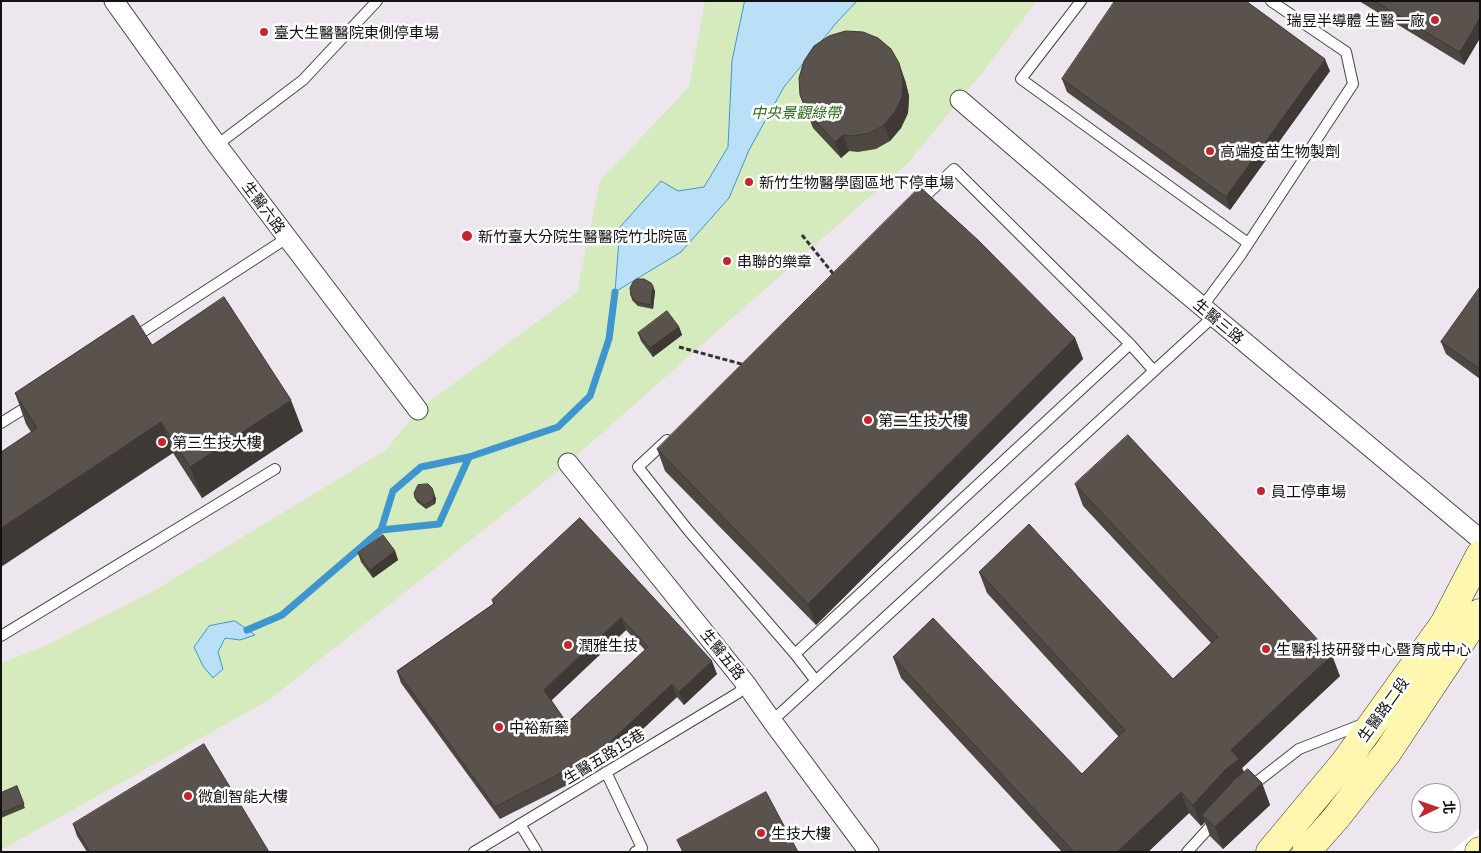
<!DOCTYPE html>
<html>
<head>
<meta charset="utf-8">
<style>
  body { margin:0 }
  #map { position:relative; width:1481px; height:853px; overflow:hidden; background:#fffdf5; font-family:Georgia,"Noto Sans TC",serif }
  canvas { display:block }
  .frame { position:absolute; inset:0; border:2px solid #111; pointer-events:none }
  .north { position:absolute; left:1411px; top:783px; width:50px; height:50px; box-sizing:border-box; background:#fff; border:1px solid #a0a0a0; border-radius:50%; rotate:87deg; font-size:14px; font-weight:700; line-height:20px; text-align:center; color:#111 }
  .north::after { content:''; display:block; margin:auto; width:18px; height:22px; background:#c4262e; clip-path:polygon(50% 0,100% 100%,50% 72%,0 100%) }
</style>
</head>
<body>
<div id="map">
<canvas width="1481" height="853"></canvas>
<div class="frame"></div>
<div class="north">北</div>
</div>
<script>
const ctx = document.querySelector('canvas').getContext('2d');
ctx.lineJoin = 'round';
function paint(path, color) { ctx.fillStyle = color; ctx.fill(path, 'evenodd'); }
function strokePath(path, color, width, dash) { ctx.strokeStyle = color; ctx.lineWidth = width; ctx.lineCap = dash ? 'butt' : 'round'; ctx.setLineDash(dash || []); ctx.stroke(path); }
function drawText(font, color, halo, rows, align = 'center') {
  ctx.font = font + ' Georgia,"Noto Sans TC",serif'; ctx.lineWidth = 5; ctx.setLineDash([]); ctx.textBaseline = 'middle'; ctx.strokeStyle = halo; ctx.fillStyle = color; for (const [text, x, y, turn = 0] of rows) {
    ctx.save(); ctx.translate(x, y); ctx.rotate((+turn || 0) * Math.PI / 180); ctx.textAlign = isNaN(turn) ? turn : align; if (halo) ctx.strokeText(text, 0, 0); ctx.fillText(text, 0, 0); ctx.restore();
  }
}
const industrial = new Path2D(`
  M 1,1 L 1480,1 L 1480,828 L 1450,852 L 1,852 ZM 1421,793 L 1451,793 L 1451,823 L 1421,823 Z`);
const green = new Path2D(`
  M 705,1 L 1037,1 L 986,68 L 908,163 L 568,463 L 269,700 L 1,850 L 1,663 L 43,647 L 157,589 L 386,450 L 418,410 L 577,292 L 600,181 L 689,87 Z`);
const water = new Path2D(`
  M 745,1 L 857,1 L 837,22 L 784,87 L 749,150 L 729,198 L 681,252 L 615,292 L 620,227 L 661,181 L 678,191 L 704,187 L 728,147 L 732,61 Z
  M 235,621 L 255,635 L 240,640 L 225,638 L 218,652 L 223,669 L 213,678 L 203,666 L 194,647 L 209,626 Z`);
const stream = new Path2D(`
  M 381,530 L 439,524 L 469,457
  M 247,630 L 282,615 L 381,530 L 393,491 L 421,467 L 469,457 L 558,427 L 590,396 L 609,339 L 615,292`);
const lane = new Path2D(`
  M 1081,1 L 1021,79 L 1248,243
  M 217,145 L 303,80 L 377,1
  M 917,204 L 954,169 L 1130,344
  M 1202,307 L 1240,256 L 1353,84 L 1346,52 L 1271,1
  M 133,338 L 287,238
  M 1,423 L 33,403
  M 667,440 L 638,467 L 688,530 L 795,654
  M 1,636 L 275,469
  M 816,681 L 795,654 L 1130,344 L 1154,371
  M 772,721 L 1214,316
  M 606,772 L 642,848 L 635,852
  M 1249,788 L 1299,749 L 1363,724
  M 520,824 L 537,852
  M 474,852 L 738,693 L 746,684
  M 1187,852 L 1217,819`);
const street = new Path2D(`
  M 114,1 L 217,145 L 418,410
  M 960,100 L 1144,258 L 1480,539
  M 568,463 L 746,684 L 772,721 L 869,852`);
const secondary = new Path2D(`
  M 1270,852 L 1345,762 L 1444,624 L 1480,555
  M 1306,852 L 1336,818 L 1387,753 L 1480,613
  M 1479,852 L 1480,851`);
const pathBridge = new Path2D(`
  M 802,235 L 835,276
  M 679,347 L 745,365`);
const wall = new Path2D(`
  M 1359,1 L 1480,1 L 1480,38 L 1464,65 Z
  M 1330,71 L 1230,210 L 1067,92 L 1062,79 Z
  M 905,80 L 909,96 L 908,113 L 901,128 L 890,141 L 876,149 L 858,152 L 849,151 L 841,158 L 813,128 L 800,95 Z
  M 1480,287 L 1480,379 L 1446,354 L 1441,342 Z
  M 655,291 L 653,309 L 638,306 L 632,300 L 630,292 Z
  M 679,327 L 682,335 L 653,357 L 641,341 L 638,333 Z
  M 1075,338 L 1083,359 L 816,625 L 665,471 L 657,449 Z
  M 152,345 L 303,431 L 202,498 L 173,453 L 31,432 L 26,424 L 15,393 Z
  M 1075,484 L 1340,676 L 1242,768 L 1244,772 L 1262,783 L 1270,805 L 1223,849 L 1210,836 L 1205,822 L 1201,826 L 1189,813 L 1148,852 L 1062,852 L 901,678 L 893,657 L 1082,774 L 1119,737 L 987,593 L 979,572 L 1173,679 L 1211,643 L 1083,506 Z
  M 432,488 L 436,499 L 435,504 L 426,509 L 417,502 L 415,498 Z
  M 580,518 L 717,674 L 684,705 L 677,697 L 601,768 L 500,819 L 401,683 L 397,671 L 493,604 L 492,600 ZM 626,630 L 645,650 L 567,723 L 551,701 Z
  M 395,551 L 398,560 L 373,578 L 361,562 L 358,553 Z
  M 17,786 L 25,808 L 1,818 L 1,793 Z
  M 73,824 L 269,852 L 87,852 L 77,836 Z`);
const shadedWall = new Path2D(`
  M 1480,18 L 1480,38 L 1464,65 L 1460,52 Z
  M 1325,59 L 1330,71 L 1230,210 L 1226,197 Z
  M 899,63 L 905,80 L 909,96 L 908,113 L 901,128 L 890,141 L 884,125 Z
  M 843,135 L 849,151 L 841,158 L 835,142 Z
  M 653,286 L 655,291 L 653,309 L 651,305 Z
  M 679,327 L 682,335 L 653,357 L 650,348 Z
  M 1075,338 L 1083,359 L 816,625 L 808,604 Z
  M 291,400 L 303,431 L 202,498 L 190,467 Z
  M 161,422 L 173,453 L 1,567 L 1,528 Z
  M 434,494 L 436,499 L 435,504 L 433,500 Z
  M 395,551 L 398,560 L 373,578 L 370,570 Z
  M 621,618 L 626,630 L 548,703 L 544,690 Z
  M 1332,655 L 1340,676 L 1242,768 L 1247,780 L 1202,815 L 1205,822 L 1201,826 L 1193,805 L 1231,750 Z
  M 712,661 L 717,674 L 684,705 L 679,692 Z
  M 672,684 L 677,697 L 601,768 L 596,755 Z
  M 1262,783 L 1270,805 L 1223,849 L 1215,827 Z
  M 1181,792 L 1189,813 L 1148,852 L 1117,852 Z`);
const building = new Path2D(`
  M 1115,1 L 1246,1 L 1325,59 L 1226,197 L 1062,79 Z
  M 1375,1 L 1480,1 L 1480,18 L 1460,52 Z
  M 846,31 L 863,32 L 878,38 L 891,49 L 899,63 L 903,80 L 902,97 L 895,112 L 884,125 L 870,133 L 852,136 L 843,135 L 835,142 L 807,112 L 800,95 L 799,78 L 804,61 L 814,46 L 829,36 Z
  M 920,187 L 978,240 L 1075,338 L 808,604 L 657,449 Z
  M 637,279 L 644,279 L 651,283 L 653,286 L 651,305 L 637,302 L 631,296 L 630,288 L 633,282 Z
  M 1480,287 L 1480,369 L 1441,342 Z
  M 224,297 L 291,400 L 190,467 L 161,422 L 1,528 L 1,452 L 37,428 L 15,393 L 133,315 L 152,345 Z
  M 667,311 L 679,327 L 650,348 L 638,333 Z
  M 1128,435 L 1332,655 L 1231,750 L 1239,759 L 1225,770 L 1193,805 L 1181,792 L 1117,852 L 1074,852 L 893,657 L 933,618 L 1082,774 L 1125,730 L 979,572 L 1029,524 L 1173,679 L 1218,637 L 1075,484 Z
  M 428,484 L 432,488 L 434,494 L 433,500 L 424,505 L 415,498 L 414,493 L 418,485 Z
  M 580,518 L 712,661 L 679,692 L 672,684 L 596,755 L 495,807 L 397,671 L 495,603 L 492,600 ZM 621,618 L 648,647 L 567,723 L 544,690 Z
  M 383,535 L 395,551 L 370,570 L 358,553 Z
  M 204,744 L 269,852 L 90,852 L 73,824 Z
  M 1248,769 L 1262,783 L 1215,827 L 1202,815 L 1235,779 Z
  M 17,786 L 24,804 L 1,813 L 1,793 Z
  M 766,792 L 798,852 L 683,852 L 677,840 Z`);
const markers = [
  [1435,20,5,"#c4262e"],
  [264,32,5,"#c4262e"],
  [1210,151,5,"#c4262e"],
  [749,182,5,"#c4262e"],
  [467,236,6,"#c4262e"],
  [727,261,5,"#c4262e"],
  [868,420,5,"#c4262e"],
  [162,442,5,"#c4262e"],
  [1261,491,5,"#c4262e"],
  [568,645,5,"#c4262e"],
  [1266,649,5,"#c4262e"],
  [499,727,5,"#c4262e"],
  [188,796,5,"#c4262e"],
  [761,833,5,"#c4262e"]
];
const poiNames = [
  ["瑞昱半導體 生醫一廠",1425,20,"right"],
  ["臺大生醫醫院東側停車場",274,32],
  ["高端疫苗生物製劑",1220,151],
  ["新竹生物醫學園區地下停車場",759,182],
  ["新竹臺大分院生醫醫院竹北院區",478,236],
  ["串聯的樂章",737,261],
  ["第二生技大樓",878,420],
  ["第三生技大樓",172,442],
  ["員工停車場",1271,491],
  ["潤雅生技",578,645],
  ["生醫科技研發中心暨育成中心",1276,649],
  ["中裕新藥",509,727],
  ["微創智能大樓",198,796],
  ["生技大樓",771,833]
];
const parkNames = [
  ["中央景觀綠帶",796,112]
];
const streetNames = [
  ["生醫六路",264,207,53],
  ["生醫三路",1219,321,40],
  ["生醫五路",723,654,51],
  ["生醫路二段",1383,709,-54],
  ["生醫五路15巷",604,756,-31]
];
paint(industrial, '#eee6ef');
paint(green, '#d5ebbd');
paint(water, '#b9e0f7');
strokePath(water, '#3f96cf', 1);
strokePath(stream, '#3f96cf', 7);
strokePath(lane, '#444', 12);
strokePath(street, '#444', 21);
strokePath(secondary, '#333', 29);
strokePath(lane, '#fff', 10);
strokePath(street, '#fff', 19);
strokePath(secondary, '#fff6b0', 28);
strokePath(pathBridge, '#333', 3, [5, 2.5]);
paint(wall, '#4d4742');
paint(shadedWall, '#3f3936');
paint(building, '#5a524d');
strokePath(building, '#3f3936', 1);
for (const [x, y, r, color] of markers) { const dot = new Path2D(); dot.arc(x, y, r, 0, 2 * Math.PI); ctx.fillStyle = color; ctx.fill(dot); strokePath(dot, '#fff', 2); }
drawText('15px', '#111', '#fff', poiNames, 'left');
drawText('italic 15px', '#2f6b1f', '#fff', parkNames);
drawText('15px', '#111', '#fff', streetNames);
</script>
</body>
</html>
